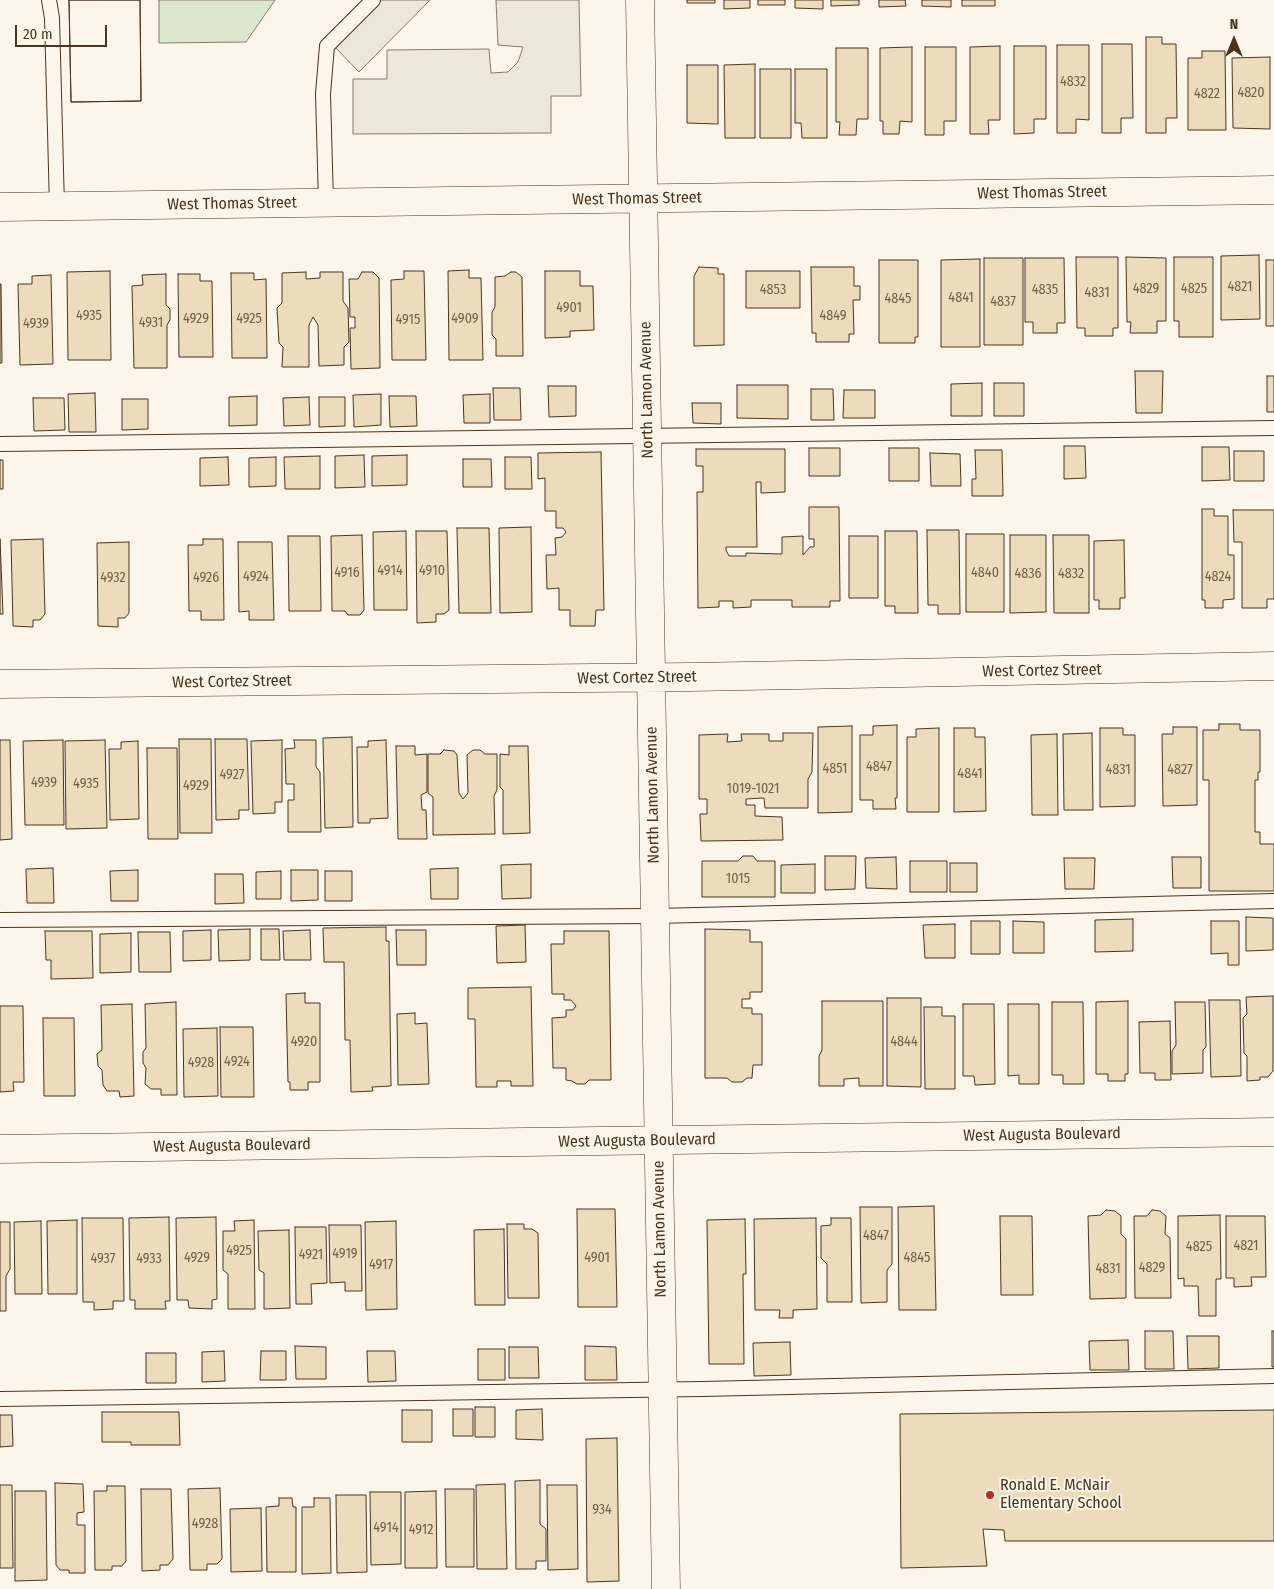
<!DOCTYPE html>
<style>
body{margin:0}
#map{position:relative;width:1274px;height:1589px;overflow:hidden;background:#fbf6e9;font-family:"Fira Sans Condensed",sans-serif}
canvas{display:block}
.north{position:absolute;left:1209px;top:15px;width:50px;height:50px;-webkit-text-stroke:4px #fbf6e9;paint-order:stroke;rotate:0deg;font-size:14px;font-weight:700;line-height:20px;text-align:center;color:#4a3520}
.north::after{content:'';display:block;margin:auto;width:18px;height:22px;background:#4a3520;clip-path:polygon(50% 0,100% 100%,50% 72%,0 100%)}
.scale{position:absolute;left:15px;top:25px;width:92px;height:22px;box-sizing:border-box;border:2px solid #4a3520;border-top:0;padding-left:6px;font-size:15px;line-height:18px;white-space:nowrap;color:#4a3520;-webkit-text-stroke:4px #fbf6e9;paint-order:stroke}
</style>
<div id="map">
<canvas width="1274" height="1589"></canvas>
<div class="north">N</div>
<div class="scale">20 m</div>
</div>
<script>
const g = document.querySelector('canvas').getContext('2d');
g.lineJoin = 'round';
function fillPath(path, color) { g.fillStyle = color; g.fill(path, 'evenodd'); }
const shape = rows => new Path2D(rows.map(r => 'M' + r).join(''));
function stroke(path, color, width, dash) { g.strokeStyle = color; g.lineWidth = width; g.lineCap = dash ? 'butt' : 'round'; g.setLineDash(dash || []); g.stroke(path); }
function label(font, color, halo, rows, align = 'center') {
  g.font = font + ' "Fira Sans Condensed",sans-serif'; g.lineWidth = 4; g.setLineDash([]); g.textBaseline = 'middle'; g.strokeStyle = halo; g.fillStyle = color; for (const [text, x, y, turn = 0] of rows) {
    g.save(); g.translate(x, y); g.rotate((+turn || 0) * Math.PI / 180); g.textAlign = isNaN(turn) ? turn : align; if (halo) g.strokeText(text, 0, 0); g.fillText(text, 0, 0); g.restore();
  }
}
const green = shape([
 [159,0,275,0,246,42,159,43,159,0]
]);
const parking = shape([
 [373,0,430,0,359,72,331,43,373,0],
 [496,0,579,0,581,96,551,96,551,133,353,134,353,79,387,79,387,50,489,49,491,73,508,72,518,62,523,47,498,45,496,0]
]);
const building = shape([
 [69,0,140,0,141,101,71,102,69,0],
 [69,0,140,0,141,101,71,102,69,0],
 [687,0,715,0,715,3,687,3,687,0],
 [724,0,750,0,750,8,724,9,724,0],
 [758,0,785,0,785,5,758,5,758,0],
 [795,0,823,0,823,9,795,8,795,0],
 [831,0,859,0,859,5,831,6,831,0],
 [879,0,905,0,906,6,879,7,879,0],
 [922,0,951,0,951,7,922,6,922,0],
 [962,0,995,0,995,6,962,6,962,0],
 [1146,37,1162,37,1162,44,1176,44,1177,118,1166,118,1166,133,1146,133,1146,37],
 [1102,44,1132,44,1133,118,1121,118,1121,133,1102,133,1102,44],
 [1057,45,1089,45,1089,120,1076,119,1076,133,1057,133,1057,45],
 [1000,46,1000,120,988,120,989,134,970,134,970,47,1000,46],
 [1014,46,1046,46,1046,119,1034,119,1034,133,1014,134,1014,46],
 [912,47,912,122,900,121,899,134,883,134,883,121,880,121,880,48,912,47],
 [925,47,956,47,956,121,944,121,944,135,925,135,925,47],
 [836,48,868,48,868,119,857,119,856,135,839,135,840,122,836,122,836,48],
 [1202,51,1225,51,1226,130,1188,130,1188,58,1202,58,1202,51],
 [1270,57,1270,129,1233,128,1232,58,1270,57],
 [755,64,755,138,725,138,724,65,755,64],
 [687,65,718,65,718,124,687,123,687,65],
 [760,69,791,69,791,138,760,138,760,69],
 [795,69,827,69,827,138,802,138,801,123,795,123,795,69],
 [1259,255,1260,319,1221,320,1221,256,1259,255],
 [1076,257,1118,257,1118,328,1113,328,1113,336,1085,336,1085,328,1077,328,1076,257],
 [1126,257,1166,258,1166,321,1157,321,1157,333,1130,333,1131,322,1127,322,1126,257],
 [1174,257,1213,257,1213,337,1179,337,1179,321,1174,321,1174,257],
 [984,258,1023,258,1023,345,984,345,984,258],
 [1025,258,1064,258,1065,323,1057,323,1057,333,1033,333,1033,322,1025,322,1025,258],
 [980,259,980,347,941,347,941,260,980,259],
 [879,260,918,260,918,337,915,337,915,343,879,343,879,260],
 [1266,260,1274,260,1274,326,1266,326,1266,260],
 [699,267,718,268,718,274,724,274,724,345,694,346,694,276,699,267],
 [811,267,854,267,854,286,860,286,860,300,853,300,854,334,849,334,849,342,816,342,816,333,812,333,811,267],
 [469,270,469,278,481,278,483,360,449,360,448,271,469,270],
 [110,271,111,360,68,360,67,272,110,271],
 [404,271,424,271,426,360,392,360,391,280,404,279,404,271],
 [545,271,580,271,580,286,593,286,594,330,570,331,570,337,545,338,545,271],
 [746,271,800,271,800,308,746,308,746,271],
 [306,272,306,279,320,278,320,272,343,272,343,301,348,308,349,342,344,347,344,365,319,366,318,325,313,317,309,325,309,367,282,367,283,347,279,343,277,308,282,303,282,273,306,272],
 [362,272,373,272,379,278,380,368,351,369,350,328,355,328,355,317,350,317,349,279,358,279,362,272],
 [511,272,516,272,522,277,523,356,496,356,496,339,492,335,492,312,495,307,495,277,505,276,511,272],
 [231,273,254,273,254,280,266,279,267,358,232,358,231,273],
 [166,274,166,305,170,309,170,320,167,325,167,368,134,368,132,286,143,285,142,275,166,274],
 [178,274,200,274,200,281,212,281,213,357,179,357,178,274],
 [51,275,53,364,20,365,18,284,32,284,32,276,51,275],
 [0,284,1,284,2,363,0,363,0,284],
 [1135,371,1163,371,1162,413,1136,413,1135,371],
 [1267,376,1274,376,1274,412,1267,412,1267,376],
 [982,383,982,416,951,416,951,384,982,383],
 [994,383,1024,383,1024,416,994,416,994,383],
 [737,385,788,385,788,419,737,418,737,385],
 [548,386,576,386,576,416,549,417,548,386],
 [493,388,520,388,521,420,494,420,493,388],
 [811,389,833,389,834,420,811,420,811,389],
 [844,390,875,390,875,418,843,418,844,390],
 [95,393,96,432,69,432,68,394,95,393],
 [381,394,381,425,354,427,353,395,381,394],
 [490,394,490,423,464,423,463,395,490,394],
 [257,396,257,425,229,426,229,397,257,396],
 [389,396,416,396,417,426,390,427,389,396],
 [309,397,310,425,284,426,283,398,309,397],
 [319,397,345,397,345,426,319,427,319,397],
 [33,398,64,398,65,430,34,431,33,398],
 [122,399,148,399,148,429,122,430,122,399],
 [692,403,721,403,721,424,693,423,692,403],
 [1064,446,1085,446,1086,478,1064,479,1064,446],
 [1202,447,1229,447,1230,480,1202,481,1202,447],
 [809,448,840,448,840,476,809,476,809,448],
 [889,448,919,448,919,481,889,481,889,448],
 [696,449,785,449,785,492,761,493,761,482,756,482,757,547,726,547,726,550,729,556,746,556,746,553,782,554,782,537,803,536,803,555,810,547,814,547,814,539,809,539,809,507,839,507,840,601,830,601,830,607,792,607,792,600,751,600,751,607,733,608,733,601,719,601,719,607,698,608,697,492,703,492,703,466,696,466,696,449],
 [975,450,1002,450,1003,496,972,496,972,479,976,479,975,450],
 [1234,451,1264,451,1264,481,1234,481,1234,451],
 [601,452,604,610,596,610,595,626,570,626,570,610,559,610,559,588,547,589,546,555,556,555,555,538,562,537,566,532,563,528,556,528,556,511,545,511,545,478,538,479,538,453,601,452],
 [930,453,960,454,961,486,931,486,930,453],
 [364,455,365,487,335,488,335,456,364,455],
 [407,455,407,485,372,486,372,456,407,455],
 [320,456,320,489,285,489,284,457,320,456],
 [228,457,229,485,200,486,200,458,228,457],
 [276,457,276,486,249,487,249,458,276,457],
 [505,457,531,457,532,489,505,489,505,457],
 [463,459,491,459,492,487,463,487,463,459],
 [0,460,3,460,3,489,0,489,0,460],
 [1202,509,1214,509,1214,516,1228,516,1228,555,1234,555,1234,599,1223,600,1223,608,1205,608,1205,600,1202,600,1202,509],
 [1233,510,1274,510,1274,599,1267,599,1267,608,1242,608,1242,542,1234,542,1233,510],
 [531,527,532,612,500,613,499,528,531,527],
 [457,528,489,528,491,613,459,613,457,528],
 [927,530,959,530,960,614,938,614,938,605,928,605,927,530],
 [406,531,407,610,374,610,373,532,406,531],
 [416,531,447,531,449,610,444,614,436,614,436,622,417,623,416,531],
 [885,531,917,531,918,613,895,613,895,606,885,606,885,531],
 [966,534,1004,534,1004,612,966,612,966,534],
 [362,535,364,610,360,615,348,615,345,611,332,611,331,536,362,535],
 [1010,535,1046,535,1046,612,1010,613,1010,535],
 [1053,535,1089,535,1089,613,1054,613,1053,535],
 [288,536,320,536,321,611,289,611,288,536],
 [849,536,878,536,878,598,849,598,849,536],
 [0,539,3,614,0,614,0,539],
 [43,539,45,614,40,620,33,620,33,627,13,626,11,540,43,539],
 [203,539,223,539,224,620,201,620,201,611,189,611,188,545,203,545,203,539],
 [1124,540,1125,598,1120,598,1120,609,1099,609,1099,600,1094,600,1094,541,1124,540],
 [129,542,129,613,125,618,118,618,118,627,98,626,97,543,129,542],
 [238,542,272,542,274,620,249,620,249,611,239,612,238,542],
 [1219,724,1240,724,1240,730,1260,730,1260,772,1258,772,1258,780,1255,780,1255,832,1260,832,1260,844,1274,844,1274,891,1209,891,1209,780,1203,780,1203,730,1219,730,1219,724],
 [897,725,897,798,895,798,896,809,873,809,873,800,860,800,860,735,873,735,873,726,897,725],
 [852,726,852,812,818,813,818,727,852,726],
 [1173,727,1197,727,1197,805,1163,806,1162,734,1173,734,1173,727],
 [939,728,939,812,907,812,907,737,916,737,916,729,939,728],
 [954,728,975,728,975,737,985,737,986,811,954,812,954,728],
 [1100,728,1123,728,1123,735,1135,735,1135,806,1100,807,1100,728],
 [783,733,813,733,812,772,808,779,808,808,765,808,764,798,746,799,746,805,755,805,755,816,782,817,783,840,701,841,700,814,707,814,707,799,699,799,699,735,728,734,727,742,742,741,741,734,769,734,769,741,783,741,783,733],
 [1092,733,1093,810,1064,810,1063,734,1092,733],
 [1057,734,1058,815,1032,815,1031,735,1057,734],
 [352,737,353,827,325,828,323,738,352,737],
 [179,739,211,739,212,833,180,833,179,739],
 [215,739,247,739,249,810,239,810,239,819,216,820,215,739],
 [0,740,10,740,12,839,0,840,0,740],
 [63,740,64,825,25,825,23,741,63,740],
 [105,740,107,828,66,829,65,741,105,740],
 [282,740,282,802,275,802,275,813,253,814,251,741,282,740],
 [294,740,316,740,316,767,320,772,321,832,288,832,288,800,294,800,294,784,286,784,285,749,295,748,294,740],
 [386,740,388,818,370,819,370,823,358,823,357,747,368,747,368,741,386,740],
 [138,741,139,819,110,820,109,749,121,749,121,742,138,741],
 [396,746,415,746,415,755,427,754,427,792,421,795,422,810,426,810,427,839,398,839,396,746],
 [509,746,528,746,530,833,503,834,503,790,500,787,500,754,509,755,509,746],
 [147,748,177,748,178,839,148,839,147,748],
 [444,750,454,751,457,755,459,793,463,799,468,793,467,755,473,750,480,750,485,754,497,754,497,790,494,796,495,834,433,835,433,797,428,793,428,754,440,754,444,750],
 [743,856,753,856,757,861,775,861,775,897,702,897,702,861,738,861,743,856],
 [825,856,856,856,855,889,825,890,825,856],
 [896,857,897,889,866,888,865,858,896,857],
 [1172,857,1201,857,1201,888,1173,888,1172,857],
 [1064,858,1095,858,1094,889,1065,889,1064,858],
 [910,861,947,861,947,892,910,892,910,861],
 [950,863,977,863,977,892,950,892,950,863],
 [531,864,531,898,502,899,501,865,531,864],
 [815,864,815,893,781,893,781,865,815,864],
 [53,868,54,903,27,903,26,869,53,868],
 [458,868,458,899,431,899,430,869,458,868],
 [138,870,138,901,111,901,110,871,138,870],
 [291,870,318,870,318,900,291,901,291,870],
 [281,871,281,899,256,899,256,872,281,871],
 [325,871,352,871,352,901,325,901,325,871],
 [215,874,243,874,244,903,215,904,215,874],
 [1246,917,1273,918,1273,950,1246,951,1246,917],
 [1133,919,1133,951,1095,952,1095,920,1133,919],
 [971,921,1000,921,1000,954,971,954,971,921],
 [1013,921,1044,922,1044,953,1013,953,1013,921],
 [1211,921,1239,921,1239,965,1228,965,1228,953,1211,954,1211,921],
 [955,924,955,958,925,958,923,925,955,924],
 [525,925,526,962,497,963,496,926,525,925],
 [386,927,386,941,389,941,391,1086,372,1087,373,1091,351,1092,350,1040,345,1040,344,962,324,962,323,928,386,927],
 [250,929,250,960,219,961,218,930,250,929],
 [261,929,279,929,280,960,261,960,261,929],
 [705,929,750,930,750,942,762,942,762,992,750,992,750,999,742,999,742,1008,752,1008,752,1014,762,1014,762,1065,753,1065,752,1078,747,1078,742,1082,732,1082,727,1078,705,1078,705,929],
 [211,930,211,960,183,961,183,931,211,930],
 [310,930,311,960,284,960,283,931,310,930],
 [396,930,426,930,426,965,397,965,396,930],
 [45,931,92,931,93,978,51,979,51,960,46,960,45,931],
 [564,931,609,931,611,1080,589,1080,585,1084,577,1084,572,1081,566,1080,566,1068,553,1068,552,1018,566,1017,566,1010,573,1010,576,1006,571,1000,564,1000,564,994,552,994,551,944,564,944,564,931],
 [138,932,170,932,171,972,139,972,138,932],
 [131,933,131,972,100,973,100,934,131,933],
 [531,987,533,1086,511,1086,511,1081,497,1081,497,1087,476,1087,475,1019,468,1019,468,988,531,987],
 [305,993,305,1003,320,1003,320,1082,308,1082,308,1090,290,1090,290,1082,288,1082,286,994,305,993],
 [1273,996,1273,1071,1268,1077,1260,1077,1260,1080,1247,1081,1247,1056,1244,1053,1243,1018,1247,1014,1246,997,1273,996],
 [887,998,921,998,921,1087,887,1086,887,998],
 [1209,1000,1240,1000,1241,1076,1211,1077,1209,1000],
 [822,1001,883,1001,883,1086,859,1086,859,1078,844,1079,844,1086,819,1086,819,1056,822,1050,822,1001],
 [1128,1001,1128,1074,1125,1074,1125,1081,1108,1081,1108,1074,1096,1074,1096,1002,1128,1001],
 [176,1002,177,1095,161,1095,161,1089,151,1089,145,1084,146,1068,143,1063,143,1052,146,1048,145,1004,176,1002],
 [1052,1002,1083,1002,1084,1084,1063,1084,1063,1075,1052,1075,1052,1002],
 [1175,1002,1205,1002,1206,1047,1203,1050,1203,1073,1172,1074,1172,1051,1176,1045,1175,1002],
 [132,1004,134,1096,120,1097,119,1091,107,1091,103,1085,102,1070,98,1066,97,1054,102,1050,101,1005,132,1004],
 [963,1004,994,1004,995,1084,975,1085,974,1076,963,1076,963,1004],
 [1008,1004,1039,1004,1039,1084,1019,1084,1019,1075,1008,1076,1008,1004],
 [0,1006,23,1006,24,1082,13,1082,14,1091,0,1092,0,1006],
 [924,1007,942,1007,942,1016,955,1016,955,1089,925,1089,924,1007],
 [415,1013,415,1024,427,1023,429,1084,398,1085,397,1014,415,1013],
 [43,1018,74,1018,75,1096,44,1096,43,1018],
 [1170,1021,1171,1080,1155,1080,1155,1073,1140,1073,1139,1022,1170,1021],
 [220,1027,253,1027,254,1097,221,1097,220,1027],
 [217,1028,218,1096,184,1097,183,1029,217,1028],
 [934,1206,936,1310,899,1310,898,1207,934,1206],
 [860,1207,892,1207,892,1264,887,1270,887,1302,861,1303,860,1207],
 [577,1209,615,1209,617,1307,578,1307,577,1209],
 [1106,1210,1115,1211,1121,1216,1121,1234,1126,1239,1126,1298,1090,1299,1088,1216,1101,1215,1106,1210],
 [1152,1210,1160,1211,1166,1216,1165,1234,1170,1238,1171,1298,1135,1298,1134,1216,1147,1216,1152,1210],
 [1220,1215,1221,1279,1216,1279,1216,1316,1199,1316,1198,1286,1184,1286,1184,1278,1178,1279,1178,1216,1220,1215],
 [1000,1216,1032,1216,1033,1295,1001,1295,1000,1216],
 [1226,1216,1265,1216,1266,1277,1251,1277,1252,1286,1234,1287,1234,1278,1226,1278,1226,1216],
 [169,1217,170,1301,165,1301,166,1309,135,1309,135,1300,130,1300,129,1218,169,1217],
 [216,1217,217,1299,212,1300,212,1309,189,1308,188,1300,177,1300,176,1218,216,1217],
 [82,1218,123,1218,124,1301,113,1301,113,1309,94,1310,94,1302,83,1302,82,1218],
 [816,1218,817,1309,793,1310,793,1318,779,1318,780,1310,755,1310,754,1219,816,1218],
 [831,1218,851,1218,852,1302,827,1302,827,1264,821,1258,821,1226,831,1225,831,1218],
 [745,1219,746,1274,743,1274,744,1364,709,1364,707,1220,745,1219],
 [77,1220,77,1294,48,1294,47,1221,77,1220],
 [254,1220,255,1309,228,1309,228,1274,223,1270,223,1231,235,1231,234,1221,254,1220],
 [41,1221,42,1294,15,1294,14,1222,41,1221],
 [396,1221,397,1309,366,1310,365,1222,396,1221],
 [0,1222,10,1222,10,1269,6,1276,6,1311,0,1311,0,1222],
 [507,1224,524,1224,524,1229,532,1229,538,1233,539,1298,508,1298,507,1224],
 [329,1225,361,1225,362,1291,345,1291,345,1282,330,1283,329,1225],
 [295,1227,326,1227,327,1283,311,1284,312,1304,296,1304,295,1227],
 [504,1229,505,1305,475,1305,474,1230,504,1229],
 [289,1230,290,1308,264,1309,264,1273,259,1270,258,1231,289,1230],
 [1145,1331,1173,1331,1174,1369,1145,1369,1145,1331],
 [1272,1331,1274,1331,1274,1367,1272,1367,1272,1331],
 [1187,1336,1219,1336,1219,1368,1188,1369,1187,1336],
 [1128,1340,1129,1370,1090,1370,1089,1341,1128,1340],
 [790,1342,791,1375,754,1376,753,1343,790,1342],
 [295,1346,326,1347,326,1379,296,1379,295,1346],
 [585,1346,616,1347,617,1380,585,1380,585,1346],
 [509,1347,538,1347,539,1378,509,1378,509,1347],
 [478,1349,505,1349,505,1380,478,1380,478,1349],
 [224,1351,225,1381,202,1382,202,1352,224,1351],
 [261,1351,286,1351,286,1380,260,1380,261,1351],
 [367,1351,395,1351,396,1381,368,1382,367,1351],
 [146,1353,176,1353,176,1383,146,1383,146,1353],
 [475,1407,495,1407,495,1437,475,1437,475,1407],
 [453,1409,473,1409,473,1436,453,1436,453,1409],
 [542,1409,543,1440,516,1439,516,1410,542,1409],
 [402,1410,432,1410,432,1442,402,1442,402,1410],
 [1274,1410,1274,1541,1005,1541,1004,1530,983,1529,987,1566,901,1568,900,1414,1274,1410],
 [102,1412,179,1412,180,1445,131,1445,131,1442,102,1442,102,1412],
 [0,1415,12,1415,13,1446,0,1447,0,1415],
 [617,1438,619,1581,587,1582,586,1439,617,1438],
 [540,1480,540,1524,546,1529,546,1561,536,1561,536,1569,516,1569,515,1481,540,1480],
 [55,1483,83,1484,84,1512,77,1513,77,1525,85,1525,85,1573,69,1573,69,1570,60,1570,56,1565,55,1483],
 [505,1484,507,1569,477,1569,476,1485,505,1484],
 [0,1485,12,1485,13,1568,0,1568,0,1485],
 [547,1485,577,1485,578,1569,548,1570,547,1485],
 [107,1486,125,1486,126,1561,122,1566,112,1566,112,1570,95,1570,94,1491,107,1491,107,1486],
 [220,1488,222,1559,217,1564,207,1564,207,1570,190,1570,188,1489,220,1488],
 [141,1489,171,1489,173,1559,168,1565,160,1565,160,1570,142,1571,141,1489],
 [445,1489,474,1489,474,1567,446,1567,445,1489],
 [15,1491,46,1491,47,1580,15,1581,15,1491],
 [436,1491,437,1568,405,1568,405,1492,436,1491],
 [370,1492,401,1492,401,1564,371,1565,370,1492],
 [336,1495,366,1495,367,1572,337,1573,336,1495],
 [279,1498,292,1498,293,1507,296,1507,296,1572,267,1572,266,1507,279,1506,279,1498],
 [314,1498,330,1498,331,1573,302,1574,302,1507,314,1507,314,1498],
 [261,1508,262,1571,231,1572,230,1509,261,1508]
]);
const lane = shape([
 [49,0,52,18,57,207],
 [326,203,323,94,327,46,373,0],
 [0,444,1274,428],
 [0,920,655,916,1274,901],
 [0,1399,702,1389,1274,1376]
]);
const street = shape([
 [640,0,666,1589],
 [0,207,1274,190],
 [0,684,691,677,1274,666]
]);
const secondary = shape([
 [0,1149,1274,1132]
]);
const markers = [
 [990,1495,5,"#c62828"]
];
const numberNames = [
 ["4832",1073,82],
 ["4820",1251,93],
 ["4822",1207,94],
 ["4821",1240,287],
 ["4829",1146,289],
 ["4825",1194,289],
 ["4853",773,290],
 ["4835",1045,290],
 ["4831",1097,293],
 ["4841",961,298],
 ["4845",898,299],
 ["4837",1003,302],
 ["4901",569,308],
 ["4935",89,316],
 ["4849",833,316],
 ["4929",196,319],
 ["4925",249,319],
 ["4909",465,319],
 ["4915",408,320],
 ["4931",151,323],
 ["4939",36,324],
 ["4914",390,571],
 ["4910",432,571],
 ["4916",347,573],
 ["4840",985,573],
 ["4836",1028,574],
 ["4832",1071,574],
 ["4924",256,577],
 ["4824",1218,577],
 ["4932",113,578],
 ["4926",206,578],
 ["4847",879,767],
 ["4851",835,769],
 ["4831",1118,770],
 ["4827",1180,770],
 ["4841",970,774],
 ["4927",232,775],
 ["4939",44,783],
 ["4935",86,784],
 ["4929",196,786],
 ["1019-1021",753,789],
 ["1015",738,879],
 ["4920",304,1042],
 ["4844",904,1042],
 ["4924",237,1062],
 ["4928",201,1063],
 ["4847",876,1236],
 ["4821",1246,1246],
 ["4825",1199,1247],
 ["4925",239,1251],
 ["4919",345,1254],
 ["4921",311,1255],
 ["4929",197,1258],
 ["4901",597,1258],
 ["4845",917,1258],
 ["4937",103,1259],
 ["4933",149,1259],
 ["4917",381,1265],
 ["4829",1152,1268],
 ["4831",1108,1269],
 ["934",602,1510],
 ["4928",205,1524],
 ["4914",386,1528],
 ["4912",421,1530]
];
const streetNames = [
 ["West Thomas Street",1042,193,-1],
 ["West Thomas Street",637,199,-1],
 ["West Thomas Street",232,204,-1],
 ["North Lamon Avenue",647,390,-91],
 ["West Cortez Street",1042,671,-1],
 ["West Cortez Street",637,678,-1],
 ["West Cortez Street",232,682,-1],
 ["North Lamon Avenue",653,795,-91],
 ["West Augusta Boulevard",1042,1135,-1],
 ["West Augusta Boulevard",637,1141,-1],
 ["West Augusta Boulevard",232,1146,-1],
 ["North Lamon Avenue",660,1229,-91]
];
const poiNames = [
 ["Ronald E. McNair",1000,1486],
 ["Elementary School",1000,1504]
];
fillPath(green, '#dce7d0');
stroke(green, '#887966', 1);
fillPath(parking, '#ede7d9');
stroke(parking, '#887966', 1);
fillPath(building, '#ecdcbc');
stroke(building, '#4a3520', 1);
stroke(lane, '#4a3520', 16);
stroke(street, '#4a3520', 29);
stroke(secondary, '#4a3520', 29);
stroke(lane, '#fbf6e9', 14);
stroke(street, '#fbf6e9', 28);
stroke(secondary, '#fbf6e9', 28);
for (const [x, y, r, color] of markers) { const dot = new Path2D(); dot.arc(x, y, r, 0, 2 * Math.PI); g.fillStyle = color; g.fill(dot); stroke(dot, '#fbf6e9', 2); }
label('14px', '#725f47', null, numberNames);
label('16px', '#4a3520', '#fbf6e9', streetNames);
label('16px', '#4a3520', '#fbf6e9', poiNames, 'left');
</script>
